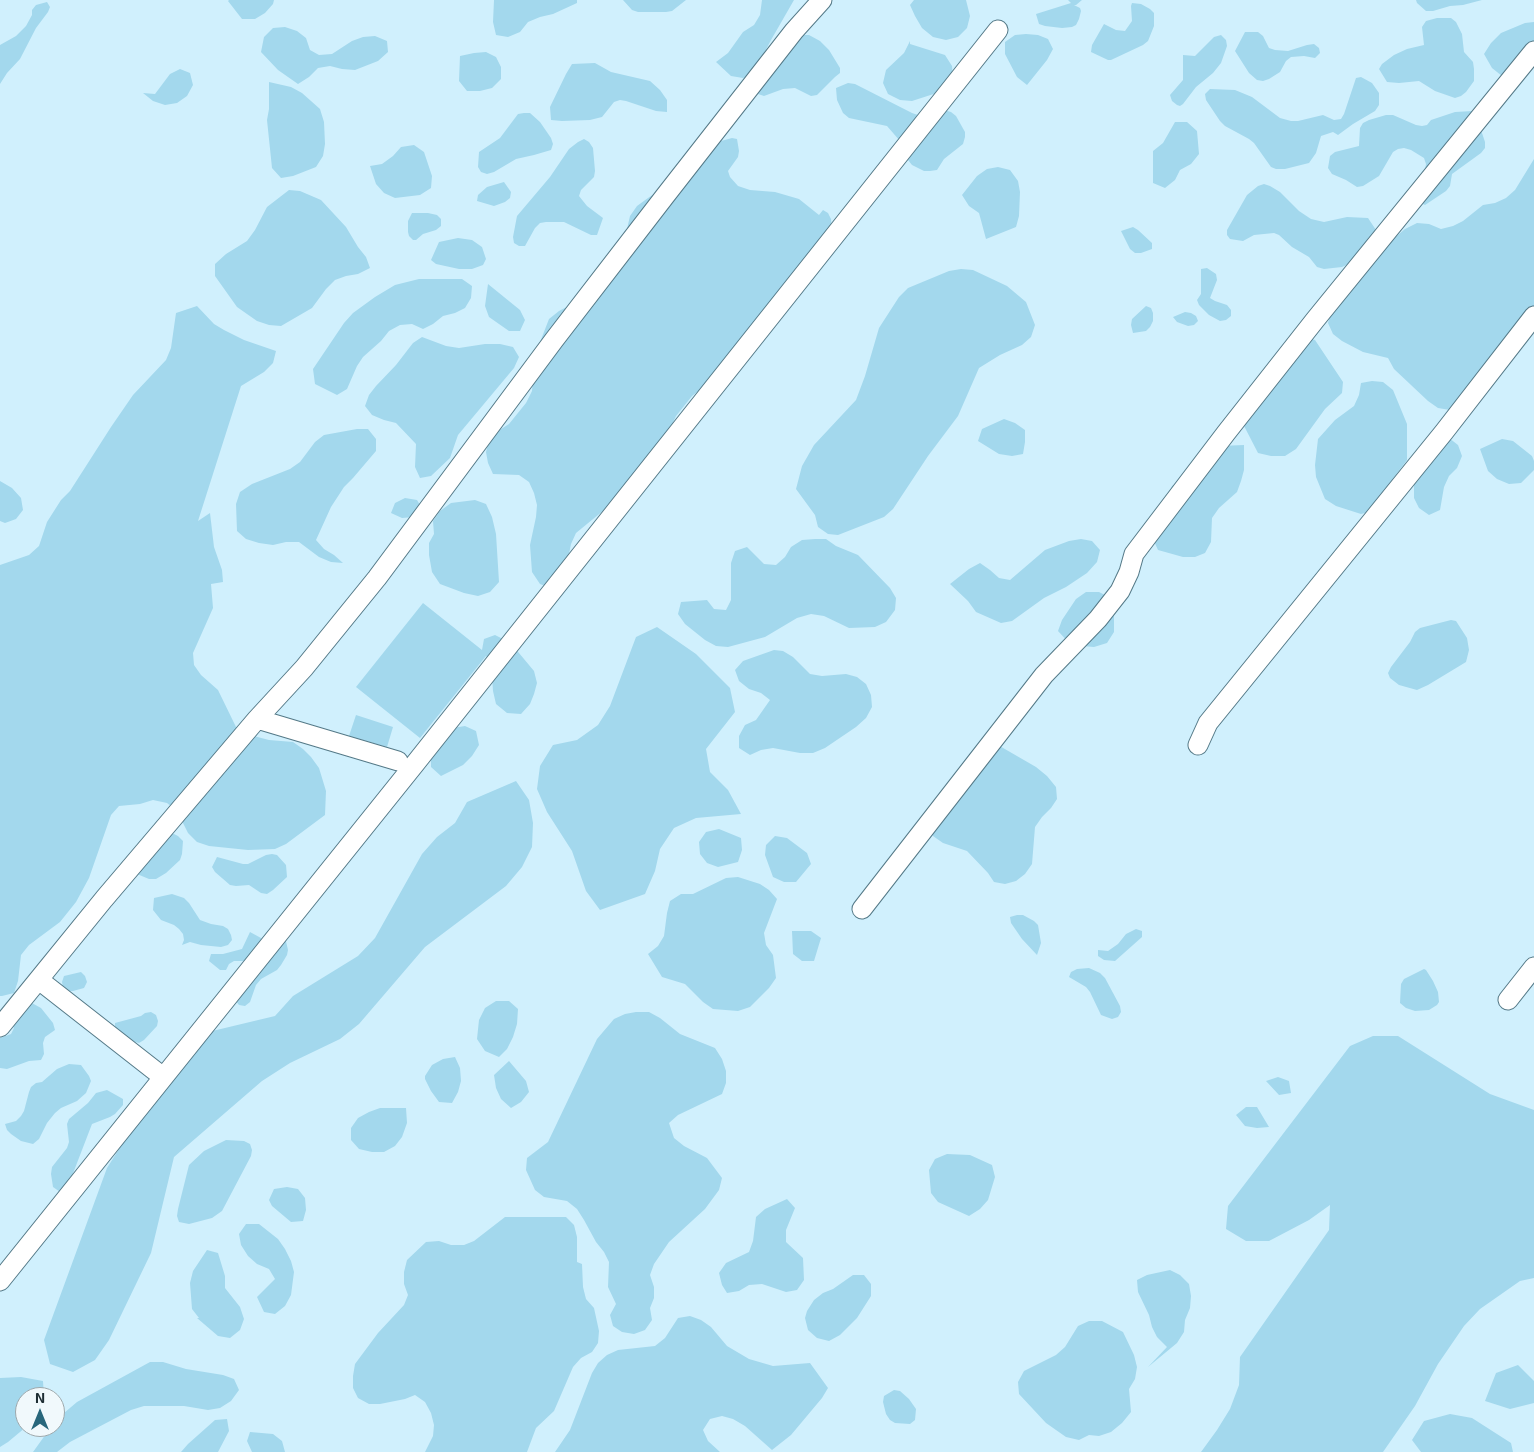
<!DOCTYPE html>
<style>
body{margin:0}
#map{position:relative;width:1534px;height:1452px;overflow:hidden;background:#d0f0fd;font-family:"Exo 2",sans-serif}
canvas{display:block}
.north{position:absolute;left:15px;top:1387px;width:50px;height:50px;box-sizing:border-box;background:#f1f9fc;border:1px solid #9da8ac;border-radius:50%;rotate:0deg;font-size:14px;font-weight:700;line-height:20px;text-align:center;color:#1e2e34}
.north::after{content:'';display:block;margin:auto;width:18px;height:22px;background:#28677c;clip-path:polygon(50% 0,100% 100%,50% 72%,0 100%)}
</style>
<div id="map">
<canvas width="1534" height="1452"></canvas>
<div class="north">N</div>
</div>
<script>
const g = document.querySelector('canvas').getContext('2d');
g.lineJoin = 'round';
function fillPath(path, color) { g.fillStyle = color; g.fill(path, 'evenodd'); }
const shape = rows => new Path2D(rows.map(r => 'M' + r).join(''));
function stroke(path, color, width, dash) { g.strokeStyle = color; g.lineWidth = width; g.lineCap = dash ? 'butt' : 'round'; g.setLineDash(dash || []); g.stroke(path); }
const green = shape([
 [229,0,274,0,273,4,265,13,255,19,242,19,228,1],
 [494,0,577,0,577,3,553,14,540,17,528,22,520,32,508,37,496,35,493,22],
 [623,0,686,0,672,11,666,12,638,12,632,10],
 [762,0,794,0,771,40,754,73,743,78,731,76,716,62,728,53,743,32,754,25,760,15],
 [914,0,966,0,970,16,967,28,958,37,946,40,933,37,922,28,915,16,910,5],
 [1068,0,1082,0,1076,5,1074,5,1080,8,1081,11,1079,19,1076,25,1072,27,1062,28,1045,26,1039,24,1036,14,1071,3],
 [1416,0,1482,0,1463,5,1450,6,1433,11,1426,11,1417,3],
 [47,2,50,7,48,12,36,28,20,59,7,73,0,84,0,45,16,36,26,26,32,15,32,10,36,5],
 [1132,3,1141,4,1150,9,1154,13,1154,26,1148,41,1143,45,1111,60,1108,60,1091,52,1092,45,1104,24,1116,30,1125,31,1132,21,1131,6],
 [1437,18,1451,18,1456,22,1462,34,1464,52,1473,62,1474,69,1474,81,1466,92,1461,96,1455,98,1435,91,1419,81,1399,83,1387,82,1379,69,1382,64,1394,55,1407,49,1424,45,1422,27,1426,21],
 [1534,22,1534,54,1531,68,1525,78,1520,82,1502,76,1492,68,1484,54,1491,43,1501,33,1525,23],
 [285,27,297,31,306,38,310,50,319,55,332,54,352,41,363,37,375,36,387,41,388,52,378,61,355,70,342,69,330,66,318,68,309,77,298,84,278,70,261,52,264,37,273,28],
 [1245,32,1258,32,1263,36,1269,48,1275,50,1288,51,1307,45,1314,44,1319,48,1320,53,1315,58,1304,56,1291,57,1286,61,1280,72,1269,79,1263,81,1257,80,1249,73,1235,51],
 [1026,34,1038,35,1048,39,1053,49,1047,60,1027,85,1017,77,1005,54,1005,42,1015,35],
 [802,35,809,35,820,41,829,50,840,68,840,73,835,77,817,95,811,96,795,88,783,89,764,96,758,94,758,87],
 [1221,35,1226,40,1227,46,1221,63,1213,73,1196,87,1183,104,1180,106,1177,105,1172,101,1170,95,1183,80,1183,55,1195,56,1214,37],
 [910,41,910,44,945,55,952,66,953,78,949,89,912,101,900,100,888,94,883,83,886,70,904,53],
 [486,52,496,57,501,67,501,79,492,88,480,91,467,91,459,81,460,56,474,53],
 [595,63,611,72,650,81,660,90,667,100,667,112,656,111,626,101,620,100,614,102,602,117,590,120,562,121,551,120,550,107,566,74,572,64],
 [180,69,190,73,193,85,187,96,177,103,165,105,153,101,143,93,155,94,170,74],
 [1361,77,1372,83,1379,93,1379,105,1375,111,1353,124,1338,135,1333,132,1321,136,1316,153,1309,163,1285,169,1276,169,1271,167,1254,143,1249,139,1225,126,1220,121,1206,100,1205,94,1210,89,1235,90,1252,97,1280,118,1291,121,1298,121,1323,115,1334,120,1341,119,1344,114,1356,78],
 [269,82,291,87,302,93,320,109,324,122,325,144,323,156,316,167,293,176,281,178,272,168,267,120,269,109],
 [848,83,855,84,912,113,918,115,931,109,944,110,951,112,956,116,965,132,965,137,963,144,944,159,937,170,930,171,924,171,912,165,908,160,900,141,887,126,849,118,843,113,837,100,836,88],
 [1473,111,1479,113,1481,130,1485,142,1485,148,1481,153,1452,174,1450,186,1446,191,1425,205,1419,202,1426,164,1424,158,1411,150,1404,148,1398,149,1393,152,1379,176,1363,186,1357,187,1346,180,1332,174,1328,168,1330,156,1335,152,1359,146,1360,128,1363,123,1369,120,1386,115,1393,115,1416,125,1422,126,1427,125,1431,120,1455,112],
 [524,113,530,113,540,122,551,138,553,144,551,150,534,155,516,159,494,172,487,174,481,172,478,167,479,152,500,138,518,114],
 [1175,122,1187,122,1197,131,1199,154,1191,164,1180,170,1175,180,1165,188,1153,183,1153,151,1163,143],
 [732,138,737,139,739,151,738,157,728,171,730,177,738,186,750,190,775,192,799,199,819,215,823,210,828,213,831,219,832,232,737,361,692,396,676,416,659,453,626,492,576,533,571,544,566,569,553,589,540,584,532,572,530,545,536,517,537,505,534,493,529,482,519,475,493,474,488,463,486,452,489,440,498,431,509,424,526,403,532,391,535,355,549,319,559,311,582,299,627,255,627,229,630,216,637,206,648,198,680,176,710,144],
 [584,139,589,142,593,148,595,171,594,177,581,190,579,196,587,206,603,218,597,235,591,235,564,222,546,222,540,223,535,228,525,246,519,246,514,243,513,237,517,216,550,177,569,149,578,142],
 [414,145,424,152,432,176,431,188,420,195,395,198,384,193,376,184,370,166,382,164,393,156,401,147],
 [1534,159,1534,318,1450,410,1438,408,1428,401,1394,369,1388,358,1363,352,1342,341,1333,334,1328,323,1331,311,1386,245,1405,229,1417,223,1429,224,1441,229,1453,226,1463,221,1483,205,1495,203,1506,198,1515,190],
 [998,167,1010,170,1018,181,1020,192,1019,216,1016,227,986,239,979,213,969,206,962,195,977,176,987,169],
 [504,182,511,192,510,198,505,202,494,206,477,201,478,195,487,187],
 [1264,184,1270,186,1280,192,1299,211,1311,219,1324,222,1347,217,1368,218,1376,230,1376,236,1364,257,1342,267,1324,269,1317,267,1309,257,1292,247,1279,235,1274,233,1254,235,1243,241,1230,239,1227,235,1227,230,1247,195,1258,186],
 [289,190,300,191,321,200,346,227,358,247,366,257,370,268,358,274,346,276,335,280,326,289,312,308,281,326,269,325,257,321,237,307,215,276,215,264,226,254,247,241,255,230,267,207],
 [412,213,428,213,437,215,441,219,441,226,436,230,423,234,416,240,413,240,409,236,408,232,408,221],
 [1133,227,1138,230,1152,243,1152,249,1141,253,1135,253,1130,249,1121,231],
 [458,238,472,240,482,247,486,259,483,265,472,269,459,269,436,264,431,260,439,242],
 [1207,268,1216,274,1217,280,1210,298,1215,301,1227,305,1231,310,1231,316,1226,320,1220,321,1209,315,1199,305,1197,300,1201,294,1201,269],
 [961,269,973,270,1007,286,1026,302,1035,325,1031,337,1022,345,1000,355,979,368,958,416,928,456,893,509,884,517,838,535,828,534,818,527,815,515,796,489,802,466,814,445,856,400,865,376,879,328,899,297,908,288,949,271],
 [419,279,462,279,472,286,471,298,465,308,455,313,443,316,433,324,423,329,412,324,400,325,389,331,381,341,363,357,357,366,347,389,337,395,315,384,313,369,344,323,353,313,375,297,395,285],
 [488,284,520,310,525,320,520,331,509,331,489,317,485,306],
 [197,306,214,324,224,330,244,340,276,351,273,363,264,372,241,386,198,521,210,513,214,547,222,570,223,582,211,584,213,608,193,653,194,665,201,675,218,690,236,727,246,734,269,740,293,742,303,749,311,757,319,768,326,791,325,815,286,844,275,849,248,850,209,846,197,842,188,833,177,811,167,803,153,800,140,804,119,806,111,815,89,878,76,902,60,922,29,945,21,955,18,981,14,993,2,996,0,996,0,565,29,555,39,546,47,522,61,500,70,491,111,427,133,395,166,360,171,348,176,313],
 [1146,306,1151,308,1153,313,1153,321,1150,327,1146,331,1133,333,1131,325,1132,319],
 [1185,312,1191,313,1196,316,1198,321,1194,325,1188,326,1177,322,1173,317],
 [422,337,446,346,459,348,485,344,500,344,513,347,519,357,514,368,458,435,450,458,431,476,420,478,415,467,416,444,396,423,384,420,372,415,365,406,369,395,376,386,396,365,413,343],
 [1304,337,1315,340,1343,382,1342,393,1325,409,1296,449,1285,456,1271,456,1258,453,1242,422,1240,400,1247,390,1255,390],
 [1372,381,1383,382,1393,390,1407,424,1407,460,1392,480,1373,511,1361,514,1336,506,1325,499,1316,477,1315,465,1318,439,1335,420,1354,406,1359,395,1361,383],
 [1004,419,1015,423,1025,430,1025,442,1023,454,1012,456,999,454,978,441,982,429],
 [357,429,368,429,376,439,376,451,353,478,344,487,331,507,316,540,324,549,334,555,343,563,331,562,319,557,299,542,286,542,273,545,259,543,246,539,237,531,236,504,240,492,252,484,290,469,300,462,315,442,324,435],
 [1449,438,1458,445,1462,456,1457,468,1449,476,1444,487,1440,510,1429,515,1419,508,1414,498,1414,474,1426,440],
 [1502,439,1513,441,1532,456,1534,461,1534,470,1521,483,1509,484,1497,479,1488,471,1480,449],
 [1244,445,1244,470,1241,481,1237,492,1219,508,1212,518,1211,542,1205,553,1195,557,1183,557,1158,550,1153,539,1163,508,1172,486,1192,471,1220,446],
 [0,481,12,488,21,498,23,510,16,519,5,523,0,521],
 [405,498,417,500,423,510,414,517,402,518,391,513,395,503],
 [475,500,486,504,492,517,496,534,499,582,490,592,478,596,464,593,440,584,432,572,429,555,429,543,434,534,433,521,440,511,451,503],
 [815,539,826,539,836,546,858,555,890,588,896,598,895,610,886,622,875,627,849,628,824,616,811,614,797,618,765,637,728,647,716,646,705,640,685,624,678,614,681,602,707,600,714,609,726,610,731,600,731,563,735,551,747,547,764,564,776,565,785,557,791,547,802,540],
 [1081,539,1092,541,1100,550,1097,562,1087,573,1066,587,1044,598,1012,621,1001,623,976,612,968,601,950,584,969,569,980,563,990,570,999,578,1010,580,1045,550,1069,541],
 [1086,592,1099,592,1109,597,1114,608,1114,632,1107,643,1094,647,1071,645,1058,631,1062,620,1076,599],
 [423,603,482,650,484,639,495,635,505,640,514,647,534,671,537,683,534,694,530,704,521,714,507,713,496,704,493,691,491,661,486,656,420,738,356,687],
 [1451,620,1456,621,1467,638,1469,650,1466,662,1428,685,1417,690,1399,685,1390,678,1388,673,1391,667,1410,642,1415,632,1420,628],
 [657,627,696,654,730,688,735,712,706,749,710,772,728,790,741,814,696,818,674,828,660,849,655,871,645,894,600,910,586,891,572,851,547,812,537,789,540,766,553,745,577,740,598,725,610,706,636,637],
 [774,650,783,651,793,657,810,674,822,676,846,674,857,677,866,684,871,695,872,707,866,718,856,727,825,748,813,753,800,753,773,748,761,750,750,755,739,748,739,736,745,725,756,720,770,700,761,693,749,689,739,681,735,670,743,661],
 [356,715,393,727,387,747,349,736],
 [465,726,476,731,479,745,472,756,463,765,441,776,431,767,431,756,453,728],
 [991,741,1036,767,1047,776,1056,787,1057,799,1051,808,1042,817,1035,827,1032,864,1025,874,1016,881,1005,884,994,882,988,873,967,851,943,843,933,836,929,824,954,782,964,761,979,742],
 [516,781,529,800,533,823,532,847,522,867,506,886,425,947,359,1024,340,1039,290,1063,262,1081,174,1157,151,1253,109,1340,95,1360,73,1372,50,1364,44,1340,107,1168,161,1083,204,1033,275,1016,293,996,358,956,375,938,422,854,437,837,455,823,467,802],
 [719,829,741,838,742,850,738,862,718,867,707,863,700,854,699,842,706,832],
 [168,831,178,836,183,841,182,854,180,860,166,873,156,879,149,879,137,874],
 [775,836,787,838,807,853,811,864,796,882,784,882,773,877,765,855,766,845],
 [272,854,277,855,286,865,287,877,273,890,267,894,261,893,249,885,236,886,230,885,215,872,212,867,217,857,243,864,248,864,266,855],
 [738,877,760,884,769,890,777,899,764,933,766,945,773,955,776,978,769,988,750,1007,738,1011,713,1009,703,1002,685,984,662,977,648,954,658,946,664,936,667,913,670,901,681,894,693,894,726,878],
 [172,894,184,898,189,903,200,920,211,924,223,926,228,929,231,935,232,940,228,945,221,947,201,945,190,942,182,945,184,940,183,934,179,929,174,925,161,920,153,910,154,898],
 [1017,915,1023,915,1034,921,1038,925,1041,943,1037,955,1022,939,1011,923,1010,917],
 [1136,929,1142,931,1142,937,1115,961,1104,960,1098,956,1098,950,1108,951,1118,944,1126,934],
 [792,931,811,931,821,938,814,961,802,961,793,954],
 [250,932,261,938,261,944,247,961,234,961,229,964,226,970,220,970,209,961,211,954,223,954,242,949],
 [285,937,288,950,287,955,281,965,277,970,261,979,256,985,250,1002,245,1006,239,1005,235,1000],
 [1089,968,1100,973,1105,978,1120,1006,1121,1012,1118,1017,1112,1019,1101,1015,1090,992,1086,987,1069,977,1071,972,1077,969],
 [1424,969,1426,970,1433,981,1438,992,1439,1002,1437,1005,1429,1010,1415,1011,1406,1008,1400,1003,1401,984,1404,979],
 [81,972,85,976,87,982,84,988,73,991,67,991,63,987,62,982,64,976],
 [496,1001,509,1001,518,1009,517,1024,513,1037,507,1049,499,1057,485,1051,477,1039,479,1020,485,1008],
 [30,1002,41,1008,53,1023,55,1030,45,1037,43,1043,44,1054,41,1060,29,1061,7,1069,0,1068,0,1038,11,1034,14,1028,8,1018],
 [151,1012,156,1015,158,1021,157,1026,144,1040,139,1043,132,1041,115,1029,115,1023,141,1016,145,1013],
 [636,1012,649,1012,660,1018,680,1034,715,1048,722,1059,726,1071,726,1083,722,1094,678,1115,669,1123,674,1138,684,1146,707,1158,722,1178,719,1190,705,1209,669,1242,654,1264,650,1275,654,1287,654,1298,650,1308,652,1320,645,1330,634,1334,622,1332,613,1326,610,1315,616,1304,608,1287,609,1262,604,1252,596,1242,584,1220,577,1209,567,1201,544,1197,535,1190,526,1170,527,1158,548,1142,597,1039,614,1019,625,1014],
 [1373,1036,1398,1036,1490,1094,1534,1110,1534,1278,1520,1281,1480,1309,1464,1326,1438,1364,1415,1406,1383,1452,1201,1452,1217,1430,1230,1409,1239,1385,1240,1357,1329,1230,1330,1205,1309,1220,1269,1241,1246,1241,1226,1229,1228,1206,1350,1046],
 [455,1057,460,1068,461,1081,458,1092,452,1103,439,1102,431,1091,425,1079,425,1076,432,1065,443,1059],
 [509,1061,526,1081,529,1092,521,1102,511,1108,501,1099,496,1088,494,1075],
 [69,1064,81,1065,89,1076,91,1081,86,1093,77,1101,61,1108,55,1113,47,1123,39,1139,33,1144,21,1141,11,1134,7,1130,5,1124,16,1121,21,1116,24,1111,29,1092,31,1087,36,1083,42,1082,57,1069],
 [1278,1077,1289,1081,1291,1093,1279,1095,1266,1081],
 [107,1090,123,1099,123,1105,115,1114,110,1117,92,1124,72,1176,63,1194,53,1187,51,1174,52,1167,67,1148,69,1142,67,1124,69,1119,88,1103,96,1093],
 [1246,1107,1257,1107,1269,1127,1257,1128,1245,1126,1236,1115],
 [380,1108,406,1108,407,1123,402,1137,395,1146,384,1152,372,1152,359,1149,351,1140,351,1128,358,1118,369,1112],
 [226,1140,244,1141,250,1144,252,1150,251,1156,222,1211,212,1218,189,1224,179,1222,177,1216,178,1209,189,1165,204,1151],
 [947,1154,970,1155,992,1165,995,1177,988,1200,980,1209,969,1216,938,1202,931,1193,929,1170,935,1159],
 [287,1187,298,1189,305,1198,306,1210,303,1221,291,1222,272,1206,269,1200,274,1189],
 [787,1199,795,1208,786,1230,786,1242,803,1258,804,1280,797,1290,786,1292,762,1284,749,1285,739,1291,727,1293,722,1285,719,1273,726,1263,749,1252,753,1241,756,1217,765,1209],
 [505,1217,566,1217,574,1225,577,1237,577,1262,582,1264,583,1287,586,1299,594,1308,599,1331,598,1343,592,1352,581,1358,573,1367,554,1411,536,1428,527,1452,425,1452,433,1436,434,1425,431,1413,425,1402,415,1395,405,1399,380,1404,369,1404,358,1398,353,1388,353,1376,355,1364,378,1333,404,1305,408,1295,404,1284,404,1272,407,1260,426,1242,439,1241,451,1245,464,1245,474,1241],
 [246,1224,259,1224,278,1239,285,1249,291,1261,294,1272,291,1295,285,1306,275,1314,264,1312,257,1297,275,1279,269,1269,257,1264,248,1256,241,1245,239,1234],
 [207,1250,218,1253,225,1276,225,1288,240,1307,244,1319,240,1330,230,1338,218,1336,197,1318,199,1318,192,1309,190,1283,193,1271],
 [1170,1270,1180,1275,1189,1284,1191,1296,1190,1308,1185,1320,1184,1332,1177,1343,1148,1367,1167,1347,1157,1337,1152,1327,1149,1315,1138,1292,1137,1280,1147,1275],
 [853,1275,864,1275,871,1284,871,1296,857,1318,840,1335,829,1341,817,1338,808,1330,805,1318,807,1311,814,1300,823,1293,833,1289],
 [690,1316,701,1320,711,1327,727,1346,749,1359,773,1366,810,1363,828,1388,822,1398,791,1435,772,1450,745,1426,733,1419,722,1416,710,1419,703,1430,708,1441,720,1452,555,1452,570,1430,592,1373,598,1363,607,1355,618,1350,655,1346,665,1338,678,1318],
 [1089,1321,1102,1321,1123,1332,1134,1355,1137,1367,1135,1379,1129,1389,1131,1412,1122,1423,1111,1432,1099,1436,1089,1435,1079,1440,1066,1437,1046,1423,1019,1394,1018,1382,1024,1371,1056,1355,1065,1347,1078,1326],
 [150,1362,163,1362,186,1369,223,1375,234,1379,239,1390,231,1401,220,1408,208,1410,184,1406,144,1406,131,1410,70,1442,57,1452,33,1452,51,1427,55,1427,55,1422,57,1419,77,1402],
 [1518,1365,1534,1381,1534,1403,1510,1409,1485,1401,1496,1373],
 [21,1377,43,1381,44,1397,25,1397,25,1427,26,1427,8,1442,0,1447,0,1378],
 [894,1390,900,1391,909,1399,916,1409,915,1420,910,1424,895,1423,890,1420,886,1414,883,1402,884,1396],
 [1450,1414,1472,1418,1511,1443,1513,1452,1421,1452,1412,1440,1424,1421],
 [227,1419,229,1431,218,1452,181,1452,188,1444,215,1420],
 [250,1432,273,1434,282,1441,285,1452,252,1452,247,1441]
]);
const minor = shape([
 [257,719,398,761],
 [1198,745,1208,723,1444,432,1534,316],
 [862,909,1044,675,1098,619,1120,591,1129,572,1134,554,1226,433,1315,320,1534,51],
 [39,980,163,1077],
 [1508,1000,1534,967],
 [0,1027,104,899,257,719,304,668,377,578,554,340,665,196,794,31,822,0],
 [0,1281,414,765,998,30]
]);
fillPath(green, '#a3d8ed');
stroke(minor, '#547987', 21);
stroke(minor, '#fff', 19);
</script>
